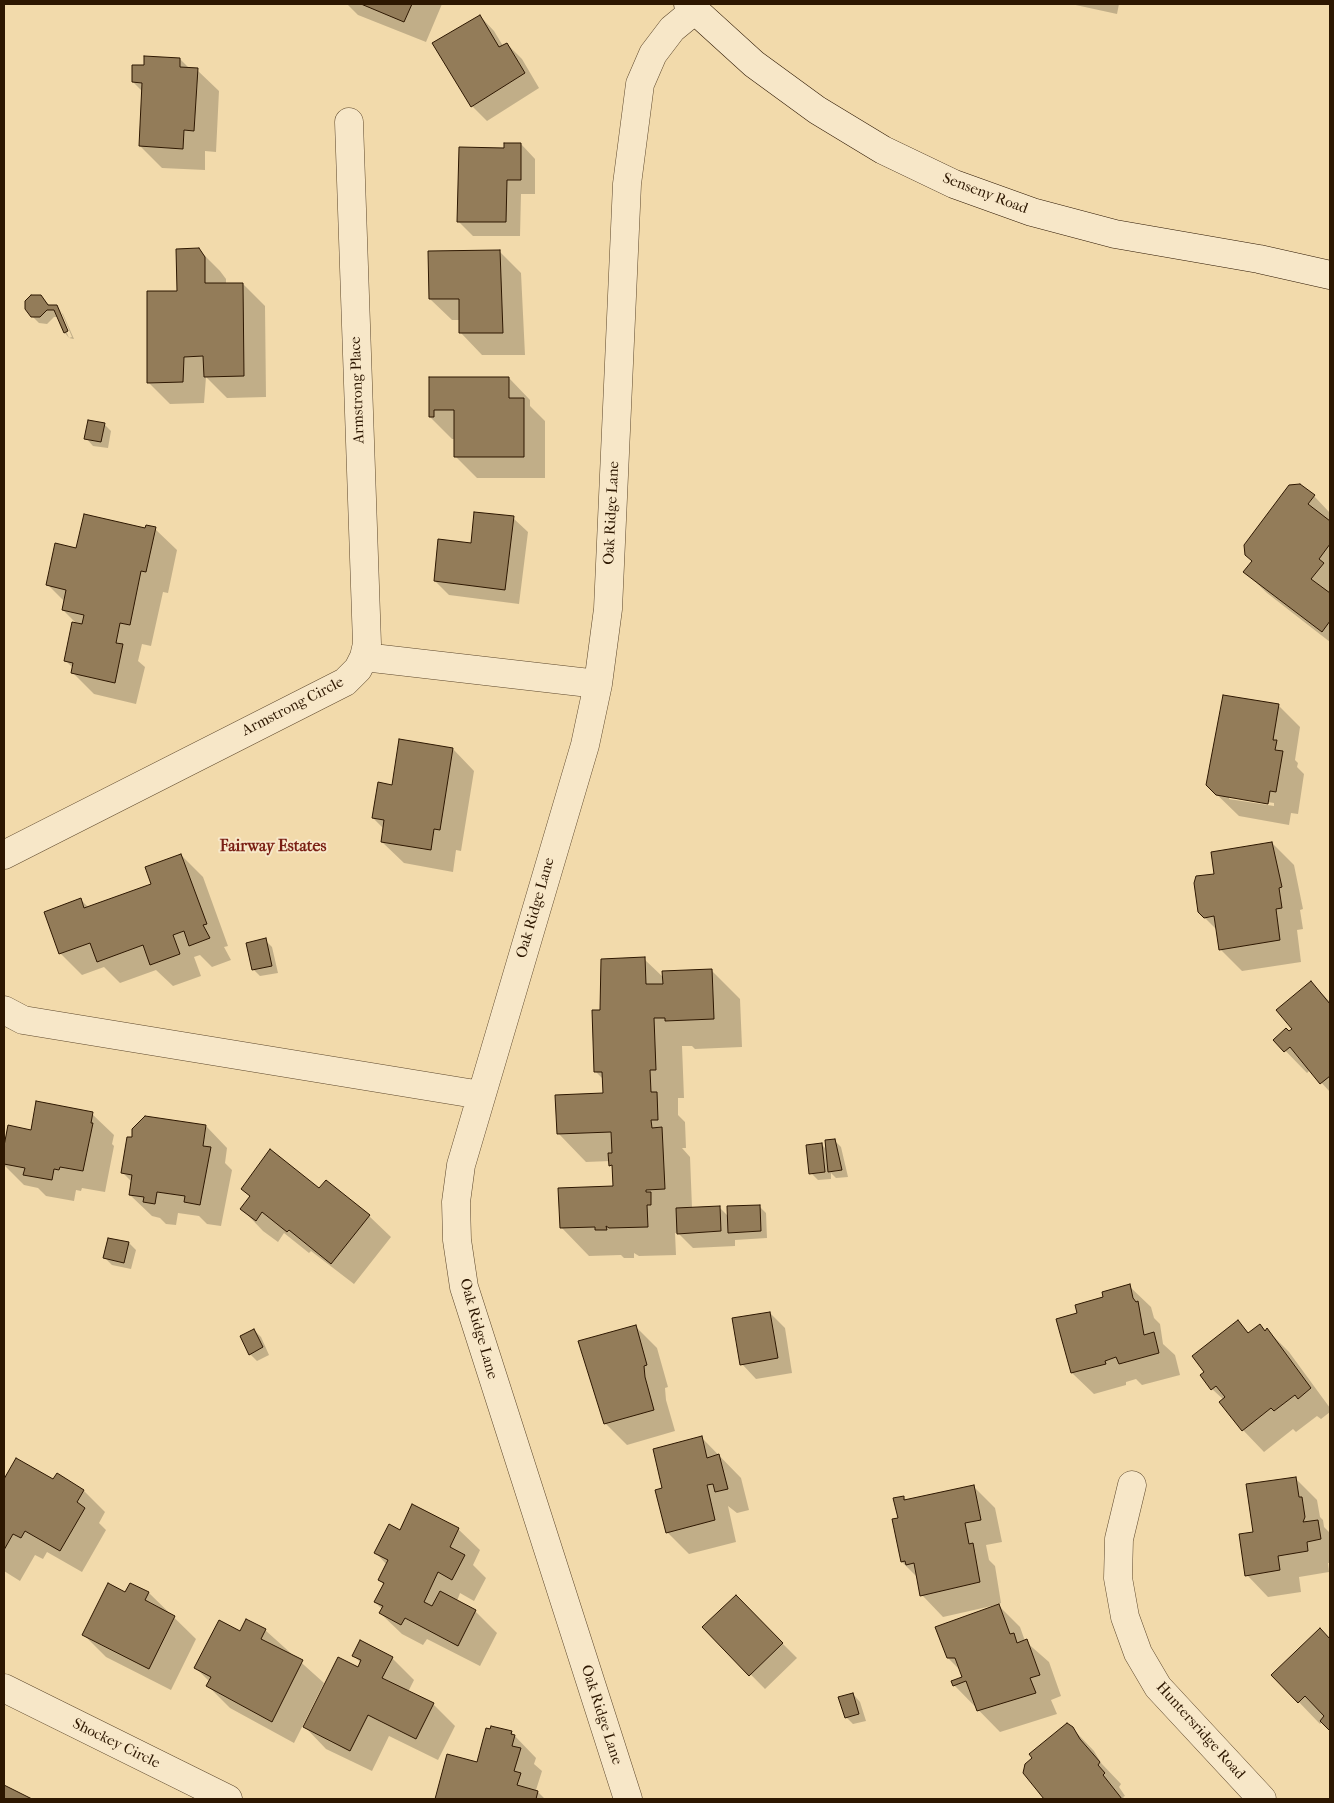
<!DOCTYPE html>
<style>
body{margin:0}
#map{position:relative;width:1334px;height:1803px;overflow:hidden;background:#f2daab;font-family:"IM FELL French Canon",serif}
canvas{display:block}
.frame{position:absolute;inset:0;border:5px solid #2d1701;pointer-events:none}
</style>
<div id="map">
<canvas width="1334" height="1803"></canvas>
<div class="frame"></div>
</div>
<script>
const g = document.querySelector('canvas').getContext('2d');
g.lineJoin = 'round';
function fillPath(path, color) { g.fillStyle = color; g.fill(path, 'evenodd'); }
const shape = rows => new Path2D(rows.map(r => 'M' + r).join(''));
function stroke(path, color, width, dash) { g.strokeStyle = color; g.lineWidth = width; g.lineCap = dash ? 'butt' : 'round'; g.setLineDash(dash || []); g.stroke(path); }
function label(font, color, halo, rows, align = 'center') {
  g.font = font + ' "IM FELL French Canon",serif'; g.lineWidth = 4; g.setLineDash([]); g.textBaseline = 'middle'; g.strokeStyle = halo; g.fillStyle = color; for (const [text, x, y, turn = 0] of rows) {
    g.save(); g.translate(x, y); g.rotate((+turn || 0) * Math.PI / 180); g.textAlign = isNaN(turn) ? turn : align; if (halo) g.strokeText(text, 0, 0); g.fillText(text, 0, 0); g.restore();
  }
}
const shadow = shape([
 [347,4,442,4,426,42,358,15],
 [1071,4,1119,4,1117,14],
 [480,16,494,31,503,46,507,44,522,59,539,88,487,121,472,106],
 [180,59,190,69,197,70,219,91,216,152,205,151,205,170,162,168,140,146,143,92,133,82,145,67],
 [521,144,535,159,535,194,521,194,520,236,473,236,459,222,505,149],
 [198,249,220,271,226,279,226,284,243,284,265,306,266,397,227,398,206,377,204,403,170,404,148,382,178,292],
 [500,252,521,273,525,355,482,355,461,333,461,320,452,320,430,299],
 [41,296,50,306,56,306,63,314,74,339,69,338,72,337,61,311,58,311,69,338,65,333,58,317,54,317,47,324,39,323,32,316],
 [430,378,509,378,530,400,530,406,545,421,545,478,477,478,455,456,455,439,452,439,430,417],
 [104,424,111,431,108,448,93,446,86,438],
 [1314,496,1330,513,1330,642,1267,593,1245,572],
 [513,518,528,532,519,604,449,595,435,581],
 [146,529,155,529,177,550,168,593,163,592,151,646,142,644,138,661,145,667,136,704,94,694,72,672,73,668,65,660,78,625,63,610,65,602,47,584,77,549],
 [1278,705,1300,727,1295,760,1298,763,1297,767,1304,774,1298,814,1291,813,1289,825,1239,816,1207,785,1216,734],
 [1229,796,1274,803,1274,806,1229,799],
 [453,749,474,771,461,851,456,850,453,872,404,863,382,842,384,829,373,818,393,787],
 [1272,843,1294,865,1303,909,1300,910,1303,929,1297,930,1301,962,1242,971,1220,949,1217,930,1199,912,1215,875],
 [181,855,203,877,228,946,224,947,231,960,212,967,200,955,194,957,201,976,173,986,156,970,120,983,104,967,82,975,61,954,46,913,81,900,89,908,153,885],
 [265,940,272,947,278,973,260,976,253,969],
 [644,959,664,978,711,970,740,999,742,1047,695,1049,692,1046,682,1046,684,1098,678,1098,678,1115,685,1122,686,1148,682,1148,690,1157,692,1208,719,1207,728,1216,759,1206,766,1213,767,1238,735,1240,735,1246,693,1248,678,1233,675,1233,676,1255,639,1256,634,1253,634,1258,624,1258,621,1255,589,1256,561,1227,614,1187,613,1168,610,1161,586,1162,558,1133,604,1095,604,1080,596,1072,601,1011],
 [1311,982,1330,1002,1330,1092,1310,1070,1307,1073,1275,1040,1294,1029],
 [92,1114,114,1135,112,1144,114,1146,105,1192,82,1188,81,1191,76,1190,74,1201,46,1196,38,1188,24,1185,4,1165,9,1126,32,1131],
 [206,1126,227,1148,225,1163,232,1170,221,1226,207,1224,199,1216,178,1213,176,1225,166,1224,160,1218,152,1216,130,1195,132,1182,123,1173],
 [834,1140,841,1147,848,1177,836,1178,831,1173,831,1179,818,1180,811,1173,822,1145,827,1150],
 [242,1189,319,1189,369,1216,391,1237,354,1284,311,1251,309,1253,284,1233,278,1242,263,1231,242,1209,251,1198],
 [129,1243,136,1250,131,1269,112,1265,105,1258],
 [1129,1286,1151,1307,1154,1318,1160,1324,1163,1344,1175,1355,1180,1375,1142,1385,1136,1379,1126,1382,1126,1385,1094,1394,1072,1373,1079,1313],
 [770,1313,785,1328,792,1373,756,1379,742,1364],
 [1238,1322,1250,1334,1267,1330,1289,1352,1330,1408,1330,1412,1321,1419,1317,1416,1296,1432,1293,1429,1264,1452,1243,1430,1224,1400,1212,1389,1205,1372],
 [635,1326,657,1348,668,1387,665,1388,666,1400,675,1431,627,1445,605,1423],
 [254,1330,261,1337,269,1355,257,1361,250,1354],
 [702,1438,741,1478,749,1510,737,1513,728,1506,736,1542,689,1554,667,1532,664,1489],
 [16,1459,54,1481,57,1475,84,1491,105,1512,99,1523,106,1530,82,1572,47,1552,43,1559,35,1555,20,1581,4,1571,4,1481],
 [1295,1478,1317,1500,1320,1517,1323,1520,1324,1527,1330,1533,1330,1563,1328,1563,1329,1572,1299,1577,1301,1592,1268,1597,1247,1575,1255,1533],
 [973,1486,995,1508,1002,1542,986,1545,989,1560,995,1566,1001,1603,997,1604,1020,1627,1025,1641,1049,1662,1061,1696,1051,1700,1057,1714,1000,1732,954,1685,964,1678,961,1671,948,1658,996,1605,943,1617,922,1595,918,1578,902,1562,894,1520,899,1519,903,1497,907,1501],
 [458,1529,480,1550,473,1565,486,1578,474,1601,460,1593,457,1601,475,1611,497,1633,480,1666,427,1639,423,1645,402,1634,380,1613,382,1609,375,1602,384,1585,380,1580,387,1565,376,1553,400,1531],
 [131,1585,149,1593,196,1639,171,1690,106,1657,84,1635,126,1594],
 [736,1597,797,1658,765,1689,704,1627],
 [247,1621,265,1630,324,1683,294,1743,230,1708,208,1686,210,1682,196,1668,241,1633],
 [1320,1630,1330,1640,1330,1729,1323,1721,1320,1724,1273,1675],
 [354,1656,392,1658,414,1680,408,1692,433,1704,455,1726,438,1760,389,1736,372,1771,326,1749,305,1727,359,1668,361,1663],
 [853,1694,860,1702,866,1721,853,1724,846,1717],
 [1072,1728,1094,1751,1101,1763,1121,1784,1119,1787,1125,1796,1123,1797,1125,1799,1046,1799,1025,1773],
 [511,1732,536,1758,534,1764,542,1771,536,1790,545,1799,436,1799,448,1755,478,1763]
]);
const building = shape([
 [361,4,412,4,404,22,361,4],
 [480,15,499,47,507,43,525,73,471,107,432,43,480,15],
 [144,56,180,58,180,67,198,68,194,131,184,130,183,149,139,146,142,83,132,82,132,65,144,65,144,56],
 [504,143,521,143,521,180,507,180,506,222,457,222,459,147,504,148,504,143],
 [199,248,205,257,205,283,243,283,244,376,204,377,203,356,184,357,183,382,147,383,147,291,177,291,176,249,199,248],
 [500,250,503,333,459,333,459,299,429,299,428,251,500,250],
 [31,295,41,295,48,305,57,305,68,331,64,333,54,310,47,310,40,317,31,317,25,309,25,301,31,295],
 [429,377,509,377,509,398,524,398,524,457,454,457,454,410,434,410,434,417,429,417,429,377],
 [88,420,105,423,101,442,84,439,88,420],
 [1300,484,1315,495,1308,504,1330,521,1330,544,1319,559,1324,563,1311,579,1330,593,1330,621,1322,632,1243,572,1252,561,1245,555,1244,545,1289,485,1300,484],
 [474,512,514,516,505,590,434,581,438,539,471,543,474,512],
 [84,514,145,528,146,525,156,527,146,572,141,571,130,625,120,623,116,643,123,644,115,683,71,673,73,663,64,661,72,622,82,624,84,615,62,610,66,590,46,585,55,543,76,548,84,514],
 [1223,695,1279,704,1273,740,1277,740,1275,750,1283,751,1276,792,1270,791,1268,804,1216,795,1206,785,1223,695],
 [399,739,453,748,440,830,434,829,431,850,381,842,384,820,372,818,378,782,392,785,399,739],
 [1272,842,1282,887,1279,888,1282,908,1276,909,1280,940,1219,950,1214,916,1204,918,1198,912,1194,883,1196,876,1214,874,1211,852,1272,842],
 [181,854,207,924,203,925,210,938,189,946,184,931,173,935,180,954,150,965,143,945,97,962,90,943,59,954,44,912,81,898,84,908,151,884,145,867,181,854],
 [266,938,272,966,252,970,246,943,266,938],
 [645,957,646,984,663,984,662,971,712,969,714,1019,665,1021,665,1018,654,1018,656,1070,650,1070,651,1092,657,1092,658,1120,651,1120,652,1128,662,1127,665,1189,646,1190,646,1192,651,1192,651,1205,647,1205,648,1227,609,1228,606,1226,607,1230,595,1230,595,1227,560,1228,558,1188,613,1186,612,1165,609,1166,608,1153,612,1153,611,1132,557,1134,555,1095,603,1093,602,1072,594,1072,592,1010,600,1010,601,959,645,957],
 [1311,981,1330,1004,1330,1076,1320,1084,1290,1047,1284,1052,1273,1040,1286,1028,1289,1031,1292,1029,1276,1010,1311,981],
 [36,1101,93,1112,91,1123,93,1123,83,1171,60,1167,59,1170,54,1169,52,1180,23,1175,25,1168,4,1164,4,1146,8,1125,31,1130,36,1101],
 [145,1116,206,1125,203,1146,211,1147,200,1205,184,1202,185,1196,157,1192,155,1204,143,1202,144,1197,129,1195,132,1175,121,1173,127,1137,132,1137,132,1129,145,1116],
 [835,1139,842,1170,828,1172,825,1140,835,1139],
 [822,1143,825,1172,809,1174,806,1145,822,1143],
 [270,1149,319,1188,326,1180,370,1215,331,1264,289,1230,287,1232,262,1212,256,1221,240,1209,250,1196,241,1189,270,1149],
 [760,1205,761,1231,728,1233,727,1206,760,1205],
 [720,1206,721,1231,677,1234,676,1208,720,1206],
 [108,1238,129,1242,124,1263,103,1258,108,1238],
 [1130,1284,1133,1298,1136,1302,1138,1301,1144,1335,1154,1332,1159,1353,1119,1364,1116,1357,1105,1361,1106,1364,1071,1373,1056,1319,1077,1313,1075,1305,1103,1297,1102,1292,1130,1284],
 [770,1312,778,1358,740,1365,732,1318,770,1312],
 [1238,1320,1248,1333,1260,1324,1265,1331,1267,1328,1311,1388,1298,1399,1295,1395,1274,1411,1271,1408,1242,1431,1219,1402,1225,1397,1216,1386,1211,1390,1200,1375,1204,1372,1192,1356,1238,1320],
 [636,1325,647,1365,644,1366,645,1377,654,1410,604,1424,578,1341,636,1325],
 [254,1329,263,1347,249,1355,240,1336,254,1329],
 [702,1436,707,1458,719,1454,728,1489,715,1492,713,1484,707,1485,715,1520,666,1533,655,1490,662,1488,653,1449,702,1436],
 [16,1458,53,1479,57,1473,84,1490,77,1502,85,1508,60,1551,25,1531,21,1538,13,1534,4,1550,4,1479,16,1458],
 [1296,1477,1299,1497,1302,1497,1305,1517,1303,1522,1318,1520,1321,1539,1307,1542,1308,1551,1278,1556,1280,1570,1245,1576,1239,1534,1253,1532,1246,1484,1296,1477],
 [974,1485,981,1520,965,1523,969,1544,973,1543,980,1582,920,1596,914,1563,906,1565,905,1561,901,1562,892,1519,898,1518,893,1498,904,1496,904,1500,974,1485],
 [412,1504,459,1528,450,1547,465,1555,452,1580,438,1572,424,1602,432,1606,440,1591,476,1610,458,1646,405,1618,401,1625,379,1613,383,1606,374,1602,384,1583,378,1580,388,1560,374,1553,389,1524,400,1530,412,1504],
 [108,1583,125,1592,130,1583,149,1592,145,1600,175,1616,149,1669,82,1635,108,1583],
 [736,1595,783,1643,749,1676,702,1627,736,1595],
 [999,1604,1010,1634,1014,1633,1017,1643,1027,1639,1040,1675,1030,1678,1036,1693,977,1711,966,1681,953,1686,951,1681,962,1677,955,1658,947,1658,935,1627,999,1604],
 [246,1619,266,1629,261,1639,303,1660,272,1722,206,1686,211,1677,194,1668,219,1620,240,1631,246,1619],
 [1320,1628,1330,1639,1330,1731,1320,1721,1324,1716,1305,1696,1298,1703,1271,1675,1320,1628],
 [360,1640,393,1657,382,1678,434,1703,416,1739,368,1715,350,1751,303,1727,338,1657,358,1667,361,1660,352,1656,360,1640],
 [853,1693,859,1714,845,1718,838,1697,853,1693],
 [1067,1723,1073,1727,1080,1739,1100,1762,1098,1765,1105,1773,1103,1775,1122,1799,1044,1799,1023,1773,1025,1764,1032,1758,1029,1754,1067,1723],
 [491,1726,512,1731,511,1734,515,1735,512,1746,521,1748,514,1771,521,1773,517,1785,538,1791,536,1799,435,1799,447,1754,477,1762,486,1728,490,1729,491,1726],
 [4,1785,32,1799,4,1799,4,1785]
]);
const street = shape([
 [364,657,598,684],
 [4,855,345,682,358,669,364,657,367,644,349,122],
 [4,1010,23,1020,481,1095],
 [1132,1485,1119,1539,1118,1578,1125,1617,1138,1653,1158,1687,1262,1799],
 [4,1688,228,1799],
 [628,1799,464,1287,457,1240,456,1202,461,1165,585,745,598,684,608,609,627,184,640,84,653,54,672,29,695,10]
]);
const secondary = shape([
 [688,4,754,64,817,110,883,150,954,184,1032,212,1115,234,1259,259,1330,275]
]);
const streetNames = [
 ["Senseny Road",985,194,21],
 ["Armstrong Place",358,390,-92],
 ["Oak Ridge Lane",612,513,-87],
 ["Armstrong Circle",293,707,-27],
 ["Oak Ridge Lane",536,908,-74],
 ["Oak Ridge Lane",478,1329,74],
 ["Oak Ridge Lane",601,1715,72],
 ["Huntersridge Road",1200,1731,48],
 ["Shockey Circle",116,1744,26]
];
const neighbourhoodNames = [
 ["Fairway Estates",273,847]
];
fillPath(shadow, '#0003');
fillPath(building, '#937c59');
stroke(building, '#2d1701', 1);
stroke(street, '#5e482c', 29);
stroke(secondary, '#2d1701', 29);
stroke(street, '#f7e7c8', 28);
stroke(secondary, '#f7e7c8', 28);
label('15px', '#2d1701', '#f7e7c8', streetNames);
label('bold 16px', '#7a1f14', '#f7e7c8', neighbourhoodNames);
</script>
